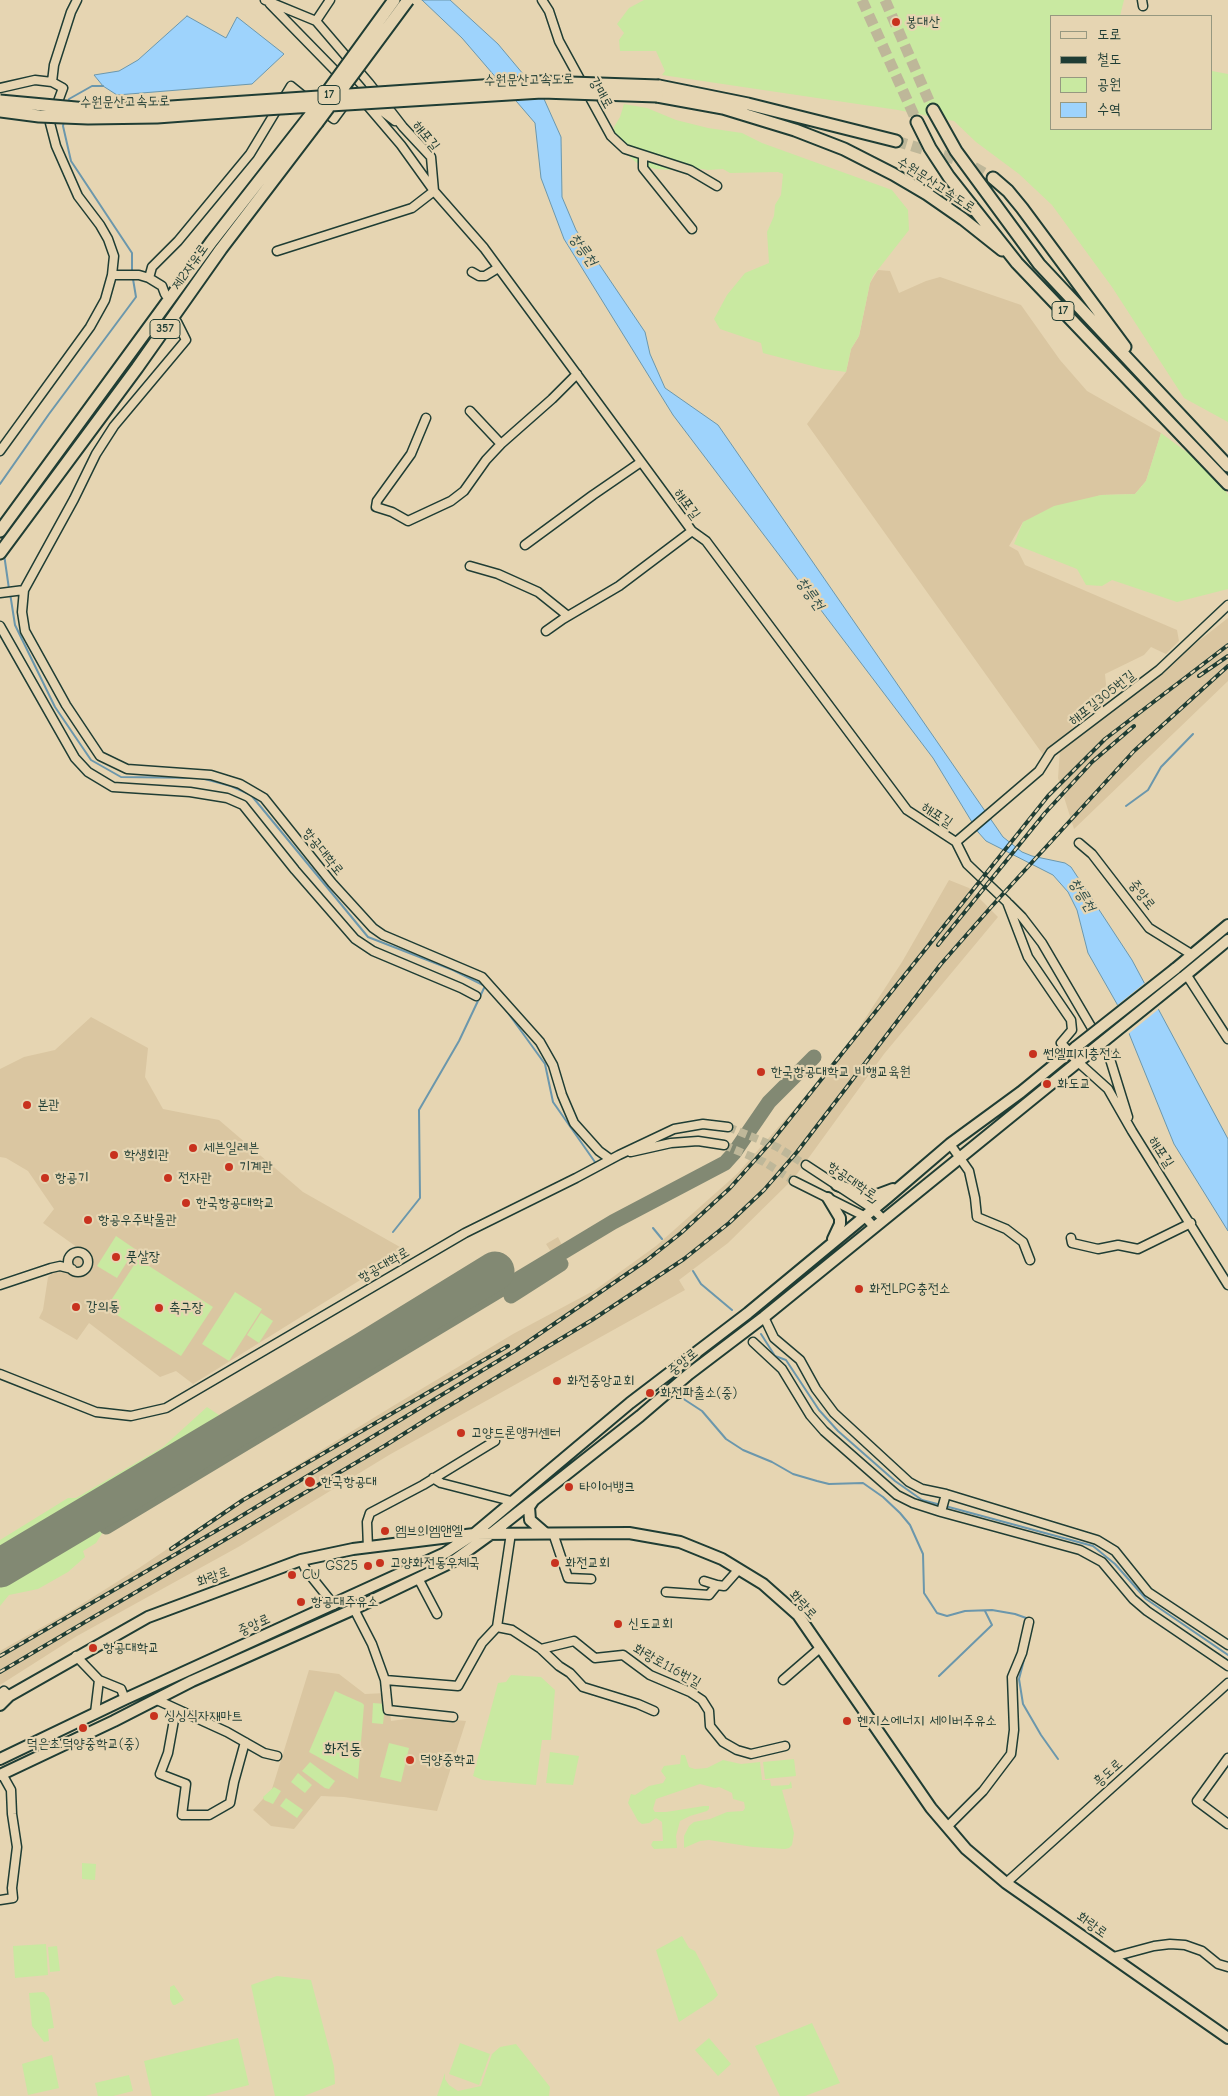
<!DOCTYPE html>
<meta charset="utf-8">
<style>
body{margin:0}
#map{position:relative;width:1228px;height:2096px;overflow:hidden;background:#e6d5b2;font-family:"Comic Neue","Poor Story",sans-serif}
canvas{display:block}
.legend{position:absolute;left:1050px;top:15px;width:162px;height:115px;box-sizing:border-box;background:#e6d5b2;border:1px solid #969880;margin:0;padding:6px 9px;list-style:none;font-size:15px;color:#1f3d34}
.legend li{display:flex;align-items:center;gap:10px;height:25px}
.legend b{width:25px;border:1px solid #969880}
</style>
<div id="map">
<canvas width="1228" height="2096"></canvas>
<ul class="legend">
<li><b style="height:6px;background:#e6d5b2"></b>도로</li>
<li><b style="height:6px;background:#1f3d34"></b>철도</li>
<li><b style="height:14px;background:#c9e9a1"></b>공원</li>
<li><b style="height:14px;background:#9ed3fc"></b>수역</li>
</ul>
</div>
<script>
const g = document.querySelector('canvas').getContext('2d');
g.lineJoin = 'round';
function fillPath(path, color) { g.fillStyle = color; g.fill(path, 'evenodd'); }
const shape = rows => new Path2D(rows.map(r => 'M' + r).join(''));
function stroke(path, color, width, dash) { g.strokeStyle = color; g.lineWidth = width; g.lineCap = dash ? 'butt' : 'round'; g.setLineDash(dash || []); g.stroke(path); }
function label(font, color, halo, rows, align = 'center') {
  g.font = font + ' "Comic Neue","Poor Story",sans-serif'; g.lineWidth = 4.5; g.setLineDash([]); g.textBaseline = 'middle'; g.strokeStyle = halo; g.fillStyle = color; for (const [text, x, y, turn = 0] of rows) {
    g.save(); g.translate(x, y); g.rotate((+turn || 0) * Math.PI / 180); g.textAlign = isNaN(turn) ? turn : align; if (halo) g.strokeText(text, 0, 0); g.fillText(text, 0, 0); g.restore();
  }
}
const built = shape([
 [878,270,890,271,899,293,926,281,940,277,1021,305,1060,360,1087,391,1161,433,1146,481,1135,494,1101,495,1023,522,1009,546,1018,551,1025,565,1177,630,1179,641,1166,654,1151,647,1144,655,1105,674,1107,694,1044,756,807,424,846,372,851,349,859,336,870,283],
 [1228,618,1228,681,1074,829,1058,778,1060,750],
 [949,880,969,888,998,917,884,1054,794,1178,728,1243,679,1280,685,1290,389,1455,240,1546,77,1636,0,1685,0,1651,74,1609,139,1568,237,1502,388,1409,513,1334,595,1290,656,1246,737,1174,840,1057,902,962],
 [91,1017,148,1048,145,1077,163,1109,219,1120,303,1192,407,1251,193,1384,176,1371,160,1377,89,1323,77,1340,39,1318,43,1310,48,1277,81,1250,43,1223,54,1209,28,1171,6,1158,0,1157,0,1069,24,1057,55,1050],
 [558,1237,564,1249,553,1255,546,1244],
 [309,1670,339,1674,365,1694,386,1693,389,1702,391,1721,419,1717,466,1721,437,1811,344,1797,321,1796,294,1829,271,1826,253,1810,272,1789]
]);
const green = shape([
 [644,0,1124,0,1120,16,1052,16,1052,129,1212,129,1212,71,1228,74,1228,422,1184,398,1112,287,1052,205,1019,174,976,142,954,121,898,110,662,75,665,71,656,51,620,51,619,40,624,33,617,24,629,8],
 [624,104,647,108,676,120,708,128,742,133,762,143,892,190,908,210,909,230,873,276,870,283,859,336,851,349,846,372,824,369,763,353,761,343,720,329,714,319,727,295,745,273,769,263,767,232,774,216,775,205,781,195,783,174,778,172,730,173,723,169,708,170,695,168,678,161,674,170,655,169,637,163,621,149,614,135,614,127,620,117],
 [1161,433,1204,465,1221,482,1228,495,1228,589,1177,602,1112,580,1102,586,1086,585,1077,569,1014,544,1023,522,1054,506,1101,495,1135,494,1146,481],
 [116,1236,135,1249,117,1278,97,1266],
 [138,1259,213,1307,181,1356,106,1308],
 [235,1292,262,1309,229,1361,202,1344],
 [261,1313,273,1321,259,1343,247,1335],
 [207,1407,222,1417,225,1423,0,1557,0,1540,68,1498,76,1498,163,1447],
 [105,1513,107,1520,100,1525,103,1532,96,1543,83,1551,85,1557,68,1572,38,1589,9,1595,0,1606,0,1576],
 [511,1675,541,1677,555,1690,551,1740,542,1740,536,1785,483,1780,473,1776,498,1683,506,1682],
 [335,1691,362,1703,364,1705,358,1779,309,1752],
 [373,1703,385,1704,383,1724,372,1723],
 [389,1743,409,1748,401,1782,380,1777],
 [550,1752,579,1756,573,1785,546,1783],
 [681,1755,685,1755,689,1767,695,1769,707,1768,723,1760,741,1764,760,1762,762,1780,770,1780,771,1786,789,1785,791,1781,792,1788,782,1790,794,1833,792,1845,789,1848,785,1849,753,1847,709,1840,700,1841,684,1848,684,1836,689,1826,694,1822,710,1819,727,1812,743,1811,745,1808,744,1802,733,1799,732,1793,728,1791,719,1787,715,1788,700,1784,656,1799,653,1809,655,1812,666,1812,704,1806,709,1806,709,1809,707,1811,690,1816,680,1821,676,1836,677,1848,654,1849,651,1845,653,1841,663,1841,662,1822,656,1818,649,1823,642,1824,638,1821,628,1803,631,1794,635,1795,649,1786,663,1783,666,1778,661,1771,664,1766,680,1764],
 [794,1759,796,1776,765,1779,763,1762],
 [310,1762,335,1781,329,1789,325,1788,302,1771],
 [298,1773,312,1785,305,1793,291,1782],
 [274,1787,281,1791,273,1804,264,1800,263,1797],
 [286,1798,303,1810,297,1818,280,1806],
 [82,1863,96,1864,95,1880,82,1879],
 [682,1936,689,1948,695,1951,718,1995,713,2000,679,2022,656,1950],
 [46,1944,48,1975,15,1978,13,1946],
 [57,1946,60,1971,50,1972,48,1947],
 [277,1976,311,1980,334,2067,335,2084,304,2096,275,2096,251,1985],
 [174,1985,184,2000,175,2005,173,2005,170,1999,170,1987],
 [44,1992,49,1998,54,2028,48,2029,49,2041,44,2042,32,2026,29,1993],
 [812,2023,840,2083,805,2096,780,2096,755,2046],
 [238,2038,249,2085,205,2096,152,2096,144,2061],
 [709,2038,731,2064,718,2076,695,2050],
 [460,2043,490,2054,479,2085,449,2074],
 [516,2044,550,2087,549,2096,437,2096,445,2073,445,2079,449,2085,458,2091,481,2086,492,2054,500,2047],
 [52,2055,59,2088,28,2095,22,2064],
 [129,2075,133,2091,113,2096,98,2096,95,2083]
]);
const water = shape([
 [422,0,450,0,498,44,544,99,561,137,562,197,576,230,645,332,650,354,665,388,718,425,1003,837,1022,852,1032,856,1065,863,1071,867,1132,960,1228,1139,1228,1231,1174,1144,1117,1004,1088,953,1077,910,1068,892,1053,875,986,841,978,832,933,758,673,415,564,239,541,178,535,123,462,38,422,0],
 [187,16,226,38,237,17,284,54,252,84,117,95,103,86,94,75,119,71,138,60,187,16]
]);
const pier = shape([
 [1146,982,1160,1008,1127,1035,1115,1007]
]);
const stream = shape([
 [68,104,69,99,92,86,103,86],
 [64,121,63,126,71,161,132,253,132,271],
 [0,484,49,414,136,297,133,279],
 [4,554,9,589],
 [10,593,15,625,55,707,91,760,121,777,201,778,231,786,251,795,368,937,453,970,487,987],
 [1126,806,1148,790,1161,767,1193,734],
 [503,1006,545,1064,553,1102,597,1165],
 [653,1228,662,1239],
 [393,1232,420,1198,419,1110,459,1041,485,986],
 [693,1271,701,1284,732,1310],
 [761,1334,775,1356,786,1360,819,1410,838,1431,895,1481,922,1500,941,1505],
 [679,1396,702,1411,726,1439,743,1450,772,1462,793,1474,817,1481,829,1484,863,1483,883,1497,900,1513,910,1525,923,1554,924,1593,937,1613,947,1616,965,1611,992,1610,1015,1614,1029,1619],
 [945,1506,1093,1546,1115,1564,1146,1599,1228,1655],
 [1028,1642,1032,1622],
 [1025,1656,1019,1679,1023,1704,1041,1735,1058,1759],
 [939,1676,992,1625,985,1611]
]);
const taxiway = shape([
 [511,1296,561,1264],
 [247,1421,256,1436],
 [102,1507,109,1506,117,1513,126,1515],
 [106,1527,613,1222,725,1163,734,1153,769,1102,814,1057]
]);
const runway = shape([
 [0,1568,365,1351,495,1271]
]);
const minorTunnel = shape([
 [728,1127,777,1147,806,1165],
 [724,1145,764,1162,794,1181]
]);
const highwayTunnel = shape([
 [862,0,917,122],
 [885,0,933,110],
 [896,141,946,156,972,166,993,178]
]);
const minor = shape([
 [265,0,316,21,369,83,403,127,431,157,434,191,484,248,692,531,706,541,907,810,956,842,967,864,1007,902,1028,957,1071,1020,1072,1030,1061,1043,1078,1062,1108,1089,1132,1131,1228,1285],
 [542,0,549,11,559,41,611,136,625,149,690,170,717,186],
 [1142,0,1143,6],
 [270,4,354,90,401,145,434,191,412,208,277,251],
 [316,21,330,0],
 [0,88,35,80,52,82],
 [370,102,395,121],
 [322,110,334,119,345,104],
 [643,155,643,168,692,229],
 [472,272,479,276,485,276,498,268],
 [112,275,139,275,149,278,162,286,165,294],
 [149,278,152,267,178,241,250,154,291,86,307,99],
 [470,411,501,444],
 [426,418,411,454,377,501,376,507,392,512,408,521,451,501,464,491,486,460,501,444,552,399,577,374],
 [0,451,90,327,105,300,112,275,114,256,108,239,100,225,78,196,56,146,50,123,63,88,52,82,54,65,71,12,77,0],
 [525,545,593,495,641,462],
 [470,566,498,574,538,592,568,616],
 [24,590,22,612,25,631,66,705,100,756,127,769,211,775,240,784,264,798,332,883,373,928,383,935,482,977,540,1042,553,1065,562,1095,574,1123,599,1151,610,1159],
 [0,593,24,590,74,499,96,454,114,426,186,340,177,322],
 [0,626,75,758,88,772,113,787,190,792,227,798,243,805,295,870,355,939,373,951,461,988,476,996],
 [546,631,563,619,619,586,692,531],
 [956,842,1039,771,1051,752,1159,670,1228,605],
 [1079,843,1092,854,1149,928,1191,954],
 [1009,904,1022,917,1042,943,1110,1059,1128,1117],
 [1186,974,1228,1039],
 [950,1144,969,1171,975,1198,977,1217,1006,1229,1023,1242,1030,1260],
 [631,1152,671,1143,698,1141,724,1145],
 [806,1165,873,1209,883,1219],
 [794,1181,864,1216,874,1227],
 [1071,1238,1072,1243,1098,1249,1118,1245,1138,1249,1191,1223],
 '68 1262a10 10 0 1 1 20 0a10 10 0 1 1-20 0Z',
 [0,1285,51,1268,60,1266,72,1269],
 [764,1317,774,1338,800,1360,816,1389,834,1413,909,1482,922,1489,946,1494,1097,1540,1115,1551,1148,1592,1228,1645],
 [753,1342,782,1369,810,1415,824,1431,897,1495,913,1503,941,1512,1080,1550,1102,1562,1133,1599,1147,1611,1228,1666],
 [0,1374,96,1412,131,1416,166,1408,465,1233,576,1178,619,1155,674,1129,703,1124,728,1127],
 [433,1478,441,1483,511,1501],
 [941,1512,946,1494],
 [553,1533,568,1578,591,1579],
 [368,1548,367,1522,370,1513,423,1485,495,1441],
 [301,1560,306,1570,334,1605],
 [418,1578,437,1614],
 [704,1581,717,1585],
 [666,1592,709,1595,717,1585,724,1586,739,1569],
 [354,1609,372,1644,385,1680,388,1710,453,1717],
 [497,1627,512,1630,541,1649,559,1666,570,1673,583,1687,638,1704,654,1711],
 [497,1627,511,1533],
 [541,1649,574,1641,595,1658,623,1655,650,1675,690,1692,702,1700,709,1711,710,1726,723,1742,737,1750,751,1754,785,1746],
 [76,1656,99,1680,121,1689,125,1699],
 [385,1680,458,1686,482,1643,497,1627],
 [783,1680,820,1648],
 [0,1694,4,1691,9,1696],
 [157,1700,227,1732,264,1753,277,1756],
 [176,1709,168,1753,160,1774,186,1784,182,1815,209,1815,230,1803,234,1782,245,1742],
 [95,1713,99,1680],
 [1228,1758,1197,1801,1228,1824],
 [947,1827,983,1791,1011,1754,1014,1730,1012,1677,1022,1653,1029,1622],
 [1006,1883,1228,1683],
 [0,1900,13,1898,12,1888,17,1847,12,1814,11,1790,2,1774],
 [1113,1957,1154,1946,1170,1944,1185,1945,1202,1951,1218,1964,1228,1967]
]);
const major = shape([
 [1175,969,1228,925],
 [1182,978,1228,940],
 [837,1185,867,1195,877,1195,893,1189],
 [828,1198,840,1218,840,1224,833,1239],
 [533,1501,529,1507,530,1520,545,1533],
 [0,1705,9,1696,148,1617,301,1560,353,1549,474,1534,629,1533,680,1542,722,1559,763,1584,798,1615,931,1808,966,1849,1006,1883,1228,2038],
 [0,1759,125,1699,445,1553,474,1534,630,1403,748,1313,887,1198,950,1144,1021,1092,1076,1047],
 [0,1775,114,1721,192,1681,354,1609,452,1562,492,1533,640,1416,689,1374,764,1317,1084,1057]
]);
const highway = shape([
 [659,86,748,104,896,141],
 [657,96,723,108,795,130,844,149,893,174,927,194,963,219,1002,250],
 [933,110,956,151,1039,264,1228,466],
 [917,122,930,148,949,177,1017,263,1228,484],
 [993,178,1008,191,1022,208,1125,347],
 [0,531,212,241,309,117],
 [0,553,137,368,221,249,317,123]
]);
const rail = shape([
 [1199,676,1228,656],
 [938,945,1045,813,1092,762,1134,726],
 [171,1549,243,1500,508,1346],
 [0,1656,233,1521,516,1350,647,1260,681,1233,730,1188,772,1141,1048,796,1105,739,1228,645],
 [0,1672,386,1445,432,1416,592,1320,684,1259,729,1223,764,1190,797,1152,941,964,992,906,1134,751,1228,666]
]);
const majorBridge = shape([
 [1076,1047,1175,969],
 [1084,1057,1182,978]
]);
const highwayBridge = shape([
 [0,101,87,109,156,108,541,82,659,86],
 [0,111,39,116,88,118,157,117,265,109,542,92,657,96],
 [309,117,394,0],
 [317,123,408,0]
]);
const markers = [
 [896,22,5,"#c8321e"],
 [1033,1054,5,"#c8321e"],
 [761,1072,5,"#c8321e"],
 [1047,1084,5,"#c8321e"],
 [27,1105,5,"#c8321e"],
 [193,1148,5,"#c8321e"],
 [114,1155,5,"#c8321e"],
 [229,1167,5,"#c8321e"],
 [45,1178,5,"#c8321e"],
 [168,1178,5,"#c8321e"],
 [186,1203,5,"#c8321e"],
 [88,1220,5,"#c8321e"],
 [116,1257,5,"#c8321e"],
 [859,1289,5,"#c8321e"],
 [76,1307,5,"#c8321e"],
 [159,1308,5,"#c8321e"],
 [557,1381,5,"#c8321e"],
 [650,1393,5,"#c8321e"],
 [461,1433,5,"#c8321e"],
 [310,1482,6,"#c8321e"],
 [569,1487,5,"#c8321e"],
 [385,1531,5,"#c8321e"],
 [380,1563,5,"#c8321e"],
 [555,1563,5,"#c8321e"],
 [368,1566,5,"#c8321e"],
 [292,1575,5,"#c8321e"],
 [301,1602,5,"#c8321e"],
 [618,1624,5,"#c8321e"],
 [93,1648,5,"#c8321e"],
 [154,1716,5,"#c8321e"],
 [847,1721,5,"#c8321e"],
 [83,1728,5,"#c8321e"],
 [410,1760,5,"#c8321e"]
];
const shields = [
 [329,95,22],
 [1063,311,22],
 [165,329,30]
];
const shieldNames = [
 ["17",329,95],
 ["17",1063,311],
 ["357",165,329]
];
const poiNames = [
 ["봉대산",906,22],
 ["썬엘피지충전소",1043,1054],
 ["한국항공대학교 비행교육원",771,1072],
 ["화도교",1057,1084],
 ["본관",37,1105],
 ["세븐일레븐",203,1148],
 ["학생회관",124,1155],
 ["기계관",239,1167],
 ["항공기",55,1178],
 ["전자관",178,1178],
 ["한국항공대학교",196,1203],
 ["항공우주박물관",98,1220],
 ["풋살장",126,1257],
 ["화전LPG충전소",869,1289],
 ["강의동",86,1307],
 ["축구장",169,1308],
 ["화전중앙교회",567,1381],
 ["화전파출소(중)",660,1393],
 ["고양드론앵커센터",471,1433],
 ["한국항공대",321,1482],
 ["타이어뱅크",579,1487],
 ["엠브이엠앤엘",395,1531],
 ["고양화전동우체국",390,1563],
 ["화전교회",565,1563],
 ["GS25",358,1566,"right"],
 ["CU",302,1575],
 ["항공대주유소",311,1602],
 ["신도교회",628,1624],
 ["항공대학교",103,1648],
 ["싱싱식자재마트",164,1716],
 ["헨지스에너지 세이버주유소",857,1721],
 ["덕은초.덕양중학교(중)",83,1744,"center"],
 ["덕양중학교",420,1760]
];
const streetNames = [
 ["수원문산고속도로",529,80,-1],
 ["강매로",601,93,61],
 ["수원문산고속도로",125,102,-1],
 ["해포길",426,136,51],
 ["수원문산고속도로",936,185,33],
 ["제2자유로",190,267,-55],
 ["해포길",687,504,54],
 ["해포길305번길",1102,698,-38],
 ["해포길",937,815,33],
 ["항공대학로",323,852,51],
 ["중앙로",1142,895,52],
 ["해포길",1161,1152,57],
 ["항공대학로",852,1181,34],
 ["항공대학로",384,1265,-30],
 ["중앙로",683,1362,-39],
 ["화랑로",213,1577,-20],
 ["화랑로",803,1605,48],
 ["중앙로",254,1625,-24],
 ["화랑로116번길",667,1666,29],
 ["흥도로",1108,1773,-42],
 ["화랑로",1092,1925,35]
];
const waterNames = [
 ["창릉천",583,250,54],
 ["창릉천",810,594,54],
 ["창릉천",1082,895,58]
];
const quarterNames = [
 ["화전동",343,1749]
];
fillPath(built, '#dac6a1');
fillPath(green, '#c9e9a1');
fillPath(water, '#9ed3fc');
stroke(water, '#6b97ac', 1);
fillPath(pier, '#e6d5b2');
stroke(stream, '#6b97ac', 2);
stroke(taxiway, '#828973', 15);
stroke(runway, '#828973', 39);
stroke(minorTunnel, '#beb799', 8, [8, 4]);
stroke(highwayTunnel, '#beb799', 11, [11, 5.5]);
stroke(minor, '#1f3d34', 11);
stroke(major, '#1f3d34', 14);
stroke(highway, '#1f3d34', 15);
stroke(minor, '#e6d5b2', 8);
stroke(major, '#e6d5b2', 10);
stroke(highway, '#e6d5b2', 11);
stroke(rail, '#1f3d34', 4);
stroke(rail, '#e6d5b2', 2, [5.5]);
stroke(majorBridge, '#1f3d34', 14, []);
stroke(highwayBridge, '#1f3d34', 15, []);
stroke(majorBridge, '#e6d5b2', 10);
stroke(highwayBridge, '#e6d5b2', 11);
for (const [x, y, r, color] of markers) { const dot = new Path2D(); dot.arc(x, y, r, 0, 2 * Math.PI); g.fillStyle = color; g.fill(dot); stroke(dot, '#e6d5b2', 2); }
for (const [x, y, w] of shields) { const box = new Path2D(); box.roundRect(x - w / 2, y - 9.5, w, 19, 4); g.fillStyle = '#e6d5b2'; g.fill(box); stroke(box, '#1f3d34', 1); }
label('bold 12px', '#1f3d34', null, shieldNames);
label('14px', '#1f3d34', '#e6d5b2', poiNames, 'left');
label('14px', '#1f3d34', '#e6d5b2', streetNames);
label('italic 15px', '#2c4c48', '#e6d5b2', waterNames);
label('16px', '#1f3d34', '#e6d5b2', quarterNames);
</script>
